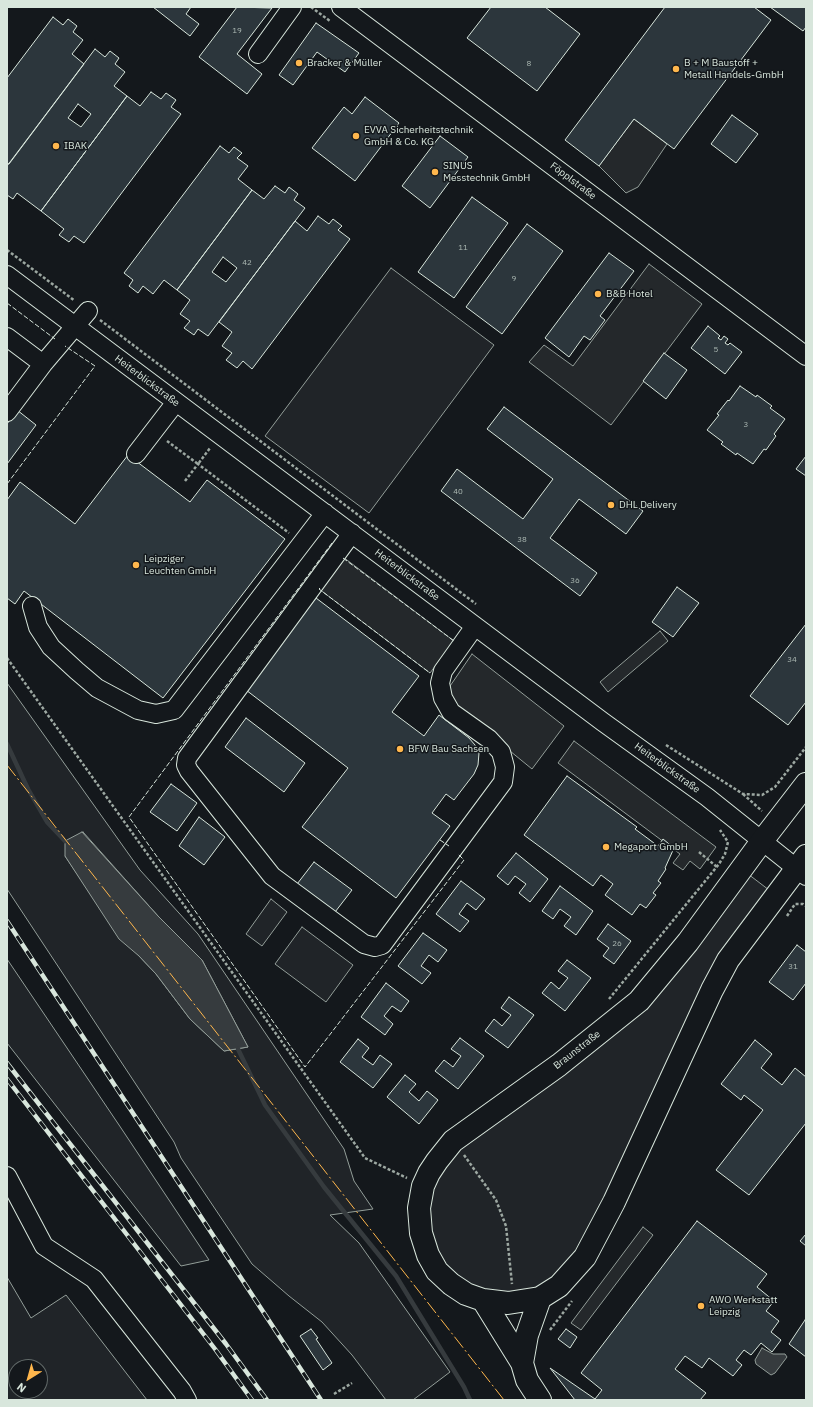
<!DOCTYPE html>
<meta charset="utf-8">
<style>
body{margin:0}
#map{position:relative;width:813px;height:1407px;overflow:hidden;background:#14181c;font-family:"IBM Plex Sans",sans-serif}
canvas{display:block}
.frame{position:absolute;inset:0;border:8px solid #d8e6dc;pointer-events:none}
.north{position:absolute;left:8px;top:1359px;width:40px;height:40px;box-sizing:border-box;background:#14181c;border:1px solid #626a69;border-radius:50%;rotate:217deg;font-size:11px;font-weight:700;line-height:16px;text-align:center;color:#d8e6dc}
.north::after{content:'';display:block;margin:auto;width:14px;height:18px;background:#ffb74d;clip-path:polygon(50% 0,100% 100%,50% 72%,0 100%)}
</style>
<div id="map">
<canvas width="813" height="1407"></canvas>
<div class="frame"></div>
<div class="north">N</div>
</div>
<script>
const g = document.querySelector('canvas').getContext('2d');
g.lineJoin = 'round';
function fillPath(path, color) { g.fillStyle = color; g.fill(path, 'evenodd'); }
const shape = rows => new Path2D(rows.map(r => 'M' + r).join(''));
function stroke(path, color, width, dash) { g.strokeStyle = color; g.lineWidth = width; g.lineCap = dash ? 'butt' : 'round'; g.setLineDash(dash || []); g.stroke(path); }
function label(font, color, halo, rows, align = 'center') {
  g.font = font + ' "IBM Plex Sans",sans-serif'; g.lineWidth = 3; g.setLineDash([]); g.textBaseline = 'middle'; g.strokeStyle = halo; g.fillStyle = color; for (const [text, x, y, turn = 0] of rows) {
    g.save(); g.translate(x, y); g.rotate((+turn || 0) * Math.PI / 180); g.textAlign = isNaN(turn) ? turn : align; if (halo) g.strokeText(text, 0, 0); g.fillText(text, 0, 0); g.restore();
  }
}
const green = shape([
 [391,268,494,345,369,513,265,436,391,268],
 [7,683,140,870,198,934,344,1149,354,1181,373,1209,330,1215,359,1243,450,1372,413,1400,386,1400,352,1355,322,1322,289,1296,252,1264,181,1158,174,1142,7,889,7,683],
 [83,832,158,916,202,960,248,1047,224,1051,190,1019,156,974,139,956,90,893,65,856,83,832],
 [748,874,769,890,591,1230,555,1280,520,1294,474,1288,445,1265,428,1231,427,1199,450,1157,582,1058,748,874],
 [271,899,287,912,262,946,246,934,271,899],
 [302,927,353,965,326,1002,275,964,302,927],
 [7,959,119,1125,209,1260,181,1266,7,1043,7,959],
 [7,1277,31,1318,66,1295,147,1400,7,1400,7,1277],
 [16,1367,40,1367,40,1391,16,1391,16,1367]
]);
const parking = shape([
 [634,119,667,144,638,187,626,193,599,166,634,119],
 [649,264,702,304,611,425,529,362,544,345,573,366,649,264],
 [343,557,454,641,430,673,319,589,343,557],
 [660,631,668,641,608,692,600,682,660,631],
 [472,654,564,726,532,769,455,706,448,689,472,654],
 [574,741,716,847,700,869,690,861,683,870,673,863,680,854,558,763,574,741],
 [643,1227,653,1235,581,1330,571,1323,643,1227]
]);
const water = shape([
 [82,832,158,916,202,960,248,1047,224,1051,190,1019,156,974,139,956,119,939,65,856,65,841,82,832],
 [762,1348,773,1354,785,1354,787,1357,775,1373,771,1375,756,1364,755,1360,762,1348]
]);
const stream = shape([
 [7,744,28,789,47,822,65,841],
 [238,1049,265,1105,324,1187,396,1276,464,1387,470,1400]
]);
const building = shape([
 [153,7,191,7,186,14,199,24,190,36,153,7],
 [237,7,272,8,237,54,262,74,247,94,199,57,237,7],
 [491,7,545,7,580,34,537,91,467,38,491,7],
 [665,7,754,7,771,20,674,149,634,119,599,166,565,140,665,7],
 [770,7,806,7,806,27,803,31,770,7],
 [53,17,63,25,68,19,77,26,73,32,83,40,72,54,84,64,9,164,7,163,7,78,53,17],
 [316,23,359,53,345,72,317,52,293,85,279,75,316,23],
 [95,49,105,57,110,51,119,58,115,64,125,72,114,86,127,96,41,211,17,193,13,199,7,195,7,166,95,49],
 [78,104,91,114,81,127,68,118,78,104],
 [151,92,161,99,166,93,176,100,171,107,181,114,84,243,74,236,69,242,59,235,64,229,41,211,127,96,140,106,151,92],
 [365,97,399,123,355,181,312,148,344,107,352,114,365,97],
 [732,115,758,134,736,163,711,144,732,115],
 [440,136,468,157,430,208,402,186,440,136],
 [220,146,229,153,234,147,242,153,237,158,248,166,238,179,252,190,177,290,164,280,153,294,143,286,138,293,129,286,133,280,124,273,220,146],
 [275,186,285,193,289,187,298,194,294,200,305,208,208,336,198,329,194,335,184,328,190,321,180,314,190,300,177,290,252,190,264,199,275,186],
 [223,257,237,268,226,282,212,272,223,257],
 [472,197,508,223,454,298,418,272,472,197],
 [318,216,329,224,333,219,342,226,338,230,350,239,252,369,243,361,237,368,226,360,232,353,222,346,232,332,219,322,295,221,307,231,318,216],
 [527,224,563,251,502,334,466,307,527,224],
 [609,253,634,271,600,316,605,320,590,340,584,336,569,357,545,338,609,253],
 [708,326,720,336,718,338,721,340,724,336,728,339,725,343,728,345,730,343,742,352,725,374,691,348,708,326],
 [664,353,687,370,666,399,643,381,664,353],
 [740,386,756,397,757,395,772,406,770,408,785,419,774,434,776,436,766,450,764,449,753,464,737,453,736,455,721,444,723,442,707,430,719,415,717,414,728,400,729,401,740,386],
 [504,407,643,511,626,534,579,499,550,538,597,573,580,596,441,491,457,469,523,519,553,479,487,429,504,407],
 [17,410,36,425,7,464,7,424,17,410],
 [128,455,190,502,207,480,285,539,163,698,24,591,15,604,7,598,7,500,20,482,75,524,128,455],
 [806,456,806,476,796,469,806,456],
 [677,587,699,603,673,637,652,622,677,587],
 [316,598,419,676,392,712,424,736,439,715,469,738,475,745,479,753,478,765,474,774,454,800,446,794,432,813,450,826,396,898,302,827,348,768,246,690,316,598],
 [806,624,806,702,788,725,750,696,806,624],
 [246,718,305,763,284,792,225,747,246,718],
 [567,776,637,827,635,829,658,846,663,839,674,848,665,868,666,869,658,881,661,883,653,893,656,895,646,908,640,904,632,915,605,895,613,884,601,875,593,886,524,835,567,776],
 [171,784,197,803,177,831,150,812,171,784],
 [199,817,225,837,204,865,179,846,199,817],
 [516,853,548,879,530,902,519,893,526,884,515,876,508,885,497,876,516,853],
 [314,862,352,890,332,916,294,888,314,862],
 [461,881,485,899,476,910,467,903,459,914,469,921,460,932,436,914,461,881],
 [560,886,593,911,576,935,564,926,571,917,560,909,553,919,542,911,560,886],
 [608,924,631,941,614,964,603,956,609,948,597,939,608,924],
 [423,933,447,950,438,962,429,955,421,966,431,973,422,984,398,966,423,933],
 [797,945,806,952,806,983,793,1000,769,982,797,945],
 [567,960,591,978,565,1011,542,993,551,982,559,989,568,978,558,971,567,960],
 [386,983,409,1001,401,1012,392,1006,384,1016,393,1024,385,1035,361,1017,386,983],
 [509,997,534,1015,508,1048,485,1031,494,1019,502,1026,511,1015,501,1008,509,997],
 [460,1038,484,1056,458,1089,435,1071,444,1060,453,1067,461,1056,451,1049,460,1038],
 [358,1039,369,1048,362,1057,373,1065,380,1055,392,1064,373,1088,340,1062,358,1039],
 [755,1040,772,1054,761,1068,782,1085,795,1068,806,1077,806,1123,749,1195,716,1170,763,1110,744,1095,741,1100,721,1084,755,1040],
 [405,1075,416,1084,409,1092,419,1101,427,1091,438,1100,419,1124,387,1097,405,1075],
 [697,1221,767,1274,757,1287,774,1301,766,1311,779,1321,771,1332,781,1340,772,1352,761,1343,751,1355,744,1350,736,1360,742,1365,733,1376,709,1358,702,1368,685,1356,675,1369,706,1393,700,1400,575,1400,550,1368,595,1399,602,1390,581,1373,697,1221],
 [806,1234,806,1246,800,1241,806,1234],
 [805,1320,806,1321,806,1357,789,1344,805,1320],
 [311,1329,318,1338,316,1339,332,1363,323,1370,300,1336,311,1329],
 [566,1329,577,1337,570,1348,558,1339,566,1329]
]);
const path = shape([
 [311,7,330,21],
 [7,250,75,301],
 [100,320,476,604],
 [167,441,198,464,210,448],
 [185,481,198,464,289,533],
 [7,658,365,1158,407,1178],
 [666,745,743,794,762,795,775,787,806,747],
 [743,794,762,811],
 [699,852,717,867],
 [787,916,795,904,803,904,806,906],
 [609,999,719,864,725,854,728,842,720,830],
 [464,1155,496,1200,506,1226,512,1284],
 [550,1330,572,1301],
 [334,1394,352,1383]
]);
const minor = shape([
 [341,7,806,356],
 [258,54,292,7],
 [7,275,603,722,707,797,806,876],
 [7,337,43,364],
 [7,412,43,364,88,311],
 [136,454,176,402],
 [352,533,187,758,186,765,189,771,272,876,364,944,375,947,382,945,503,782,505,767,501,752,489,739,451,712,443,698,440,683,443,671,475,626],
 [32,606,38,627,51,647,77,671,97,688,138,710,156,714,174,710,325,513],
 [7,1176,44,1246,94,1279,182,1391,187,1400]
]);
const major = shape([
 [806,784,762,841,688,942,639,1001,559,1065,453,1141,437,1161,429,1173,423,1186,419,1208,421,1233,428,1255,437,1271,451,1284,466,1294,483,1300,508,1303,540,1298,559,1286,585,1257,614,1202,712,990,728,960,806,856],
 [483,1300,522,1363,527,1380,540,1400],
 [522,1363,527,1335,540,1298]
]);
const rail = shape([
 [7,921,321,1400],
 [7,1063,226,1344,267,1400],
 [7,1079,215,1349,252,1400]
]);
const fence = shape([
 [7,303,55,339],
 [7,484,95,366,65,346],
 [332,543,129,817,305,1067,464,860,458,854],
 [343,558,454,641],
 [320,588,319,589,430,673],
 [440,840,449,846]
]);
const power = shape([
 [7,765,504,1400]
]);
const markers = [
 [299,63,4,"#ffb74d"],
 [676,69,4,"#ffb74d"],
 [356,136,4,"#ffb74d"],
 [56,146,4,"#ffb74d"],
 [435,172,4,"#ffb74d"],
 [598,294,4,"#ffb74d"],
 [611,505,4,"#ffb74d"],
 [136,565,4,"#ffb74d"],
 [400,749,4,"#ffb74d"],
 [606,847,4,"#ffb74d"],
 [701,1306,4,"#ffb74d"]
];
const numberNames = [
 ["19",237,31],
 ["8",529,64],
 ["11",463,248],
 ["42",247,263],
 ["9",514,279],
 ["5",716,350],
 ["3",746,425],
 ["40",458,492],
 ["38",522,540],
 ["36",575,581],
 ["34",792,660],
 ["26",617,944],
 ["31",793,967]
];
const poiNames = [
 ["Bracker & Müller",307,63],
 ["B + M Baustoff +",684,63],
 ["Metall Handels-GmbH",684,75],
 ["EVVA Sicherheitstechnik",364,130],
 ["GmbH & Co. KG",364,142],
 ["IBAK",64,146],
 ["SINUS",443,166],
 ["Messtechnik GmbH",443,178],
 ["B&B Hotel",606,294],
 ["DHL Delivery",619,505],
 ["Leipziger",144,559],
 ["Leuchten GmbH",144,571],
 ["BFW Bau Sachsen",408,749],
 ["Megaport GmbH",614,847],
 ["AWO Werkstatt",709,1300],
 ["Leipzig",709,1312]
];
const streetNames = [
 ["Föpplstraße",573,181,37],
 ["Heiterblickstraße",147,381,37],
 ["Heiterblickstraße",407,575,37],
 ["Heiterblickstraße",667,768,36],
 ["Braunstraße",577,1050,-38]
];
fillPath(green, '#202428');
stroke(green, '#939e99', 1);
fillPath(parking, '#24282b');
stroke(parking, '#939e99', 1);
fillPath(water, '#363b3e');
stroke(water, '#939e99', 1);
stroke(stream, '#363b3e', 4.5);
fillPath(building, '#2c363c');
stroke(building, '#d8e6dc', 1);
stroke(minor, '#d8e6dc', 20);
stroke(major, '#d8e6dc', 24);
stroke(path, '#9da8a2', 2.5, [3, 2]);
stroke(minor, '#14181c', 18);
stroke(major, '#14181c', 22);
stroke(rail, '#d8e6dc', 4.5);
stroke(rail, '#14181c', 3, [9]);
stroke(fence, '#d8e6dc', 1, [5, 2]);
stroke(power, '#ffb74d', 1, [14, 3, 2, 3]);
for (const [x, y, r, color] of markers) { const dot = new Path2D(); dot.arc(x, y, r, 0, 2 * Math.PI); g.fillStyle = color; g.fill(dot); stroke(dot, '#14181c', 1.5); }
label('8px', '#adbab4', null, numberNames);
label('10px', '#d8e6dc', '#14181c', poiNames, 'left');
label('10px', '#d8e6dc', '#14181c', streetNames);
</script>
